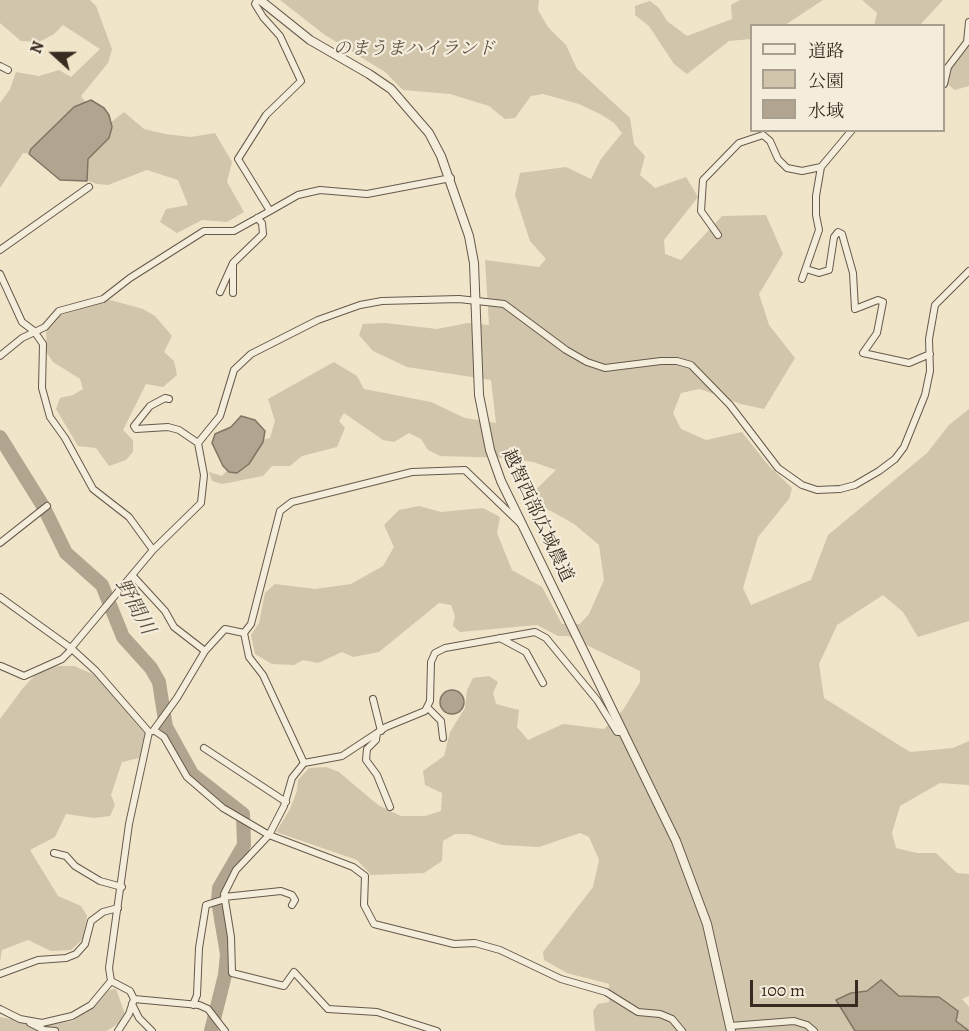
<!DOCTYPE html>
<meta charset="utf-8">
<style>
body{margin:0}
#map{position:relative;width:969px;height:1031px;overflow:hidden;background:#f0e4c9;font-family:Alegreya,"Noto Serif JP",serif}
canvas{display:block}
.legend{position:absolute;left:750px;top:24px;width:195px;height:108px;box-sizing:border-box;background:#f5eddc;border:2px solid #a99f91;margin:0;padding:8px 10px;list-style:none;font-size:18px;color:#382b21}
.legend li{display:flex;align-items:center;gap:12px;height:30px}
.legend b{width:30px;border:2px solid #a99f91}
.north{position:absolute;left:24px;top:24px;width:60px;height:60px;-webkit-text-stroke:4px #f5eddc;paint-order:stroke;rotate:291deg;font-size:16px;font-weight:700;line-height:24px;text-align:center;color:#382b21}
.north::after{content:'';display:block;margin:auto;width:21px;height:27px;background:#382b21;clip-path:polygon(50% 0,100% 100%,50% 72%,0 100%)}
.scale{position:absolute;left:750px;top:980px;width:108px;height:27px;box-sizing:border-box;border:3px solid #382b21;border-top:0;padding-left:8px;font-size:18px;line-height:21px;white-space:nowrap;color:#382b21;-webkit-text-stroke:4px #f5eddc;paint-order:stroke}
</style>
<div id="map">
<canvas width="969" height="1031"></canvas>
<ul class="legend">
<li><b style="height:8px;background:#f5eddc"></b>道路</li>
<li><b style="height:16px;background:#d1c5ac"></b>公園</li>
<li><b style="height:16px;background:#b1a590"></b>水域</li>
</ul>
<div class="north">N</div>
<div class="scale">100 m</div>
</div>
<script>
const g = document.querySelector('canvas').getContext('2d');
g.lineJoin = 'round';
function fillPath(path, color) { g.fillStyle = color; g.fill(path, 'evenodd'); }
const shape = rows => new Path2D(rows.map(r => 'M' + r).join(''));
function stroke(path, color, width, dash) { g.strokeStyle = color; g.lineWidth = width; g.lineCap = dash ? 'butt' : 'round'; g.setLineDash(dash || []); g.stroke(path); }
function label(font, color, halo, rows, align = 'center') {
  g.font = font + ' Alegreya,"Noto Serif JP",serif'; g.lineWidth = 4.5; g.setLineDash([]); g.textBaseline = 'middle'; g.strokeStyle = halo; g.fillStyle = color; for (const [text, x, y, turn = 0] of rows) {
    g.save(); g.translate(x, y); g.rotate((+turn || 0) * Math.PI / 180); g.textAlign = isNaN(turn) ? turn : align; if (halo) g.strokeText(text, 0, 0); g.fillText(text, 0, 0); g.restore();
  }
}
const green = shape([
 [0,0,90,0,96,6,112,49,108,63,81,96,105,127,124,112,144,129,165,134,191,137,215,133,232,162,227,182,244,212,227,222,202,220,177,233,160,222,166,209,188,205,178,180,147,170,108,185,97,184,76,176,44,154,23,153,0,188,0,103,10,89,16,72,39,76,59,70,71,77,100,49,63,25,54,34,39,42,21,41,0,23],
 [280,0,539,0,538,10,548,27,566,45,577,69,630,118,634,144,645,156,640,175,655,188,686,177,698,197,664,240,665,254,681,260,722,216,766,215,783,254,759,294,769,325,795,358,764,409,741,404,700,389,681,393,673,413,681,429,706,440,742,432,768,465,792,488,789,499,758,537,743,588,751,605,811,580,828,535,927,453,949,425,969,409,969,621,918,637,903,612,883,595,837,625,819,664,824,698,910,752,953,748,969,741,969,785,940,783,900,806,892,833,896,848,917,853,936,853,957,873,969,874,969,996,962,999,969,1007,969,1031,595,1031,593,1011,598,1004,609,1002,609,984,567,973,544,960,543,952,593,887,599,860,589,837,580,833,539,847,502,845,469,834,455,834,443,841,442,861,424,873,371,875,357,860,276,832,290,809,297,791,298,780,309,768,326,767,339,772,378,805,401,816,425,816,441,811,442,793,425,785,423,771,444,756,450,732,465,708,467,690,473,678,489,676,498,682,493,693,496,704,519,710,517,727,528,740,563,724,604,729,623,710,640,682,640,671,568,636,558,636,537,625,460,632,453,626,455,616,451,605,439,603,379,652,353,657,342,652,318,663,303,660,294,665,272,664,255,654,251,635,259,623,265,593,275,584,315,589,351,584,383,566,394,547,384,525,399,510,419,506,441,512,483,508,500,517,497,533,512,570,542,587,562,624,580,624,589,614,604,580,599,545,574,524,551,511,523,502,556,470,533,462,508,458,440,456,428,450,421,439,409,433,394,442,383,440,344,413,339,421,345,428,337,447,302,456,290,466,272,466,263,476,222,484,212,481,209,472,222,476,253,442,270,438,275,421,268,399,334,362,357,376,364,389,431,402,465,418,496,423,491,380,407,367,373,351,359,335,363,324,385,323,437,329,468,323,489,325,485,260,539,267,546,259,530,241,515,195,520,173,566,167,591,179,601,159,622,133,614,123,602,115,579,104,543,94,531,96,515,118,505,119,489,106,450,94,403,90,385,72,325,35],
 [740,0,823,0,785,25,752,26,751,39,729,41,687,74,674,64,649,26,635,15,635,6,650,1,659,8,667,21,687,36,732,19,731,5],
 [862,0,943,0,920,25,874,26,877,13],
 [969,43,969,86,955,90,947,84,951,65],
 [110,300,143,309,155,316,172,336,164,352,174,361,177,375,163,387,146,384,123,430,133,440,133,452,126,460,109,466,96,448,78,446,56,409,60,398,73,395,83,389,80,379,53,362,47,353,46,332,61,315],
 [59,666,74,666,95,675,145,734,139,758,122,762,111,795,115,805,110,816,94,818,66,814,55,837,30,850,58,896,81,906,87,916,83,939,71,950,51,951,28,940,2,950,0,962,0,719,23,688,41,669],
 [116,989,125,1014,119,1023,107,1031,0,1031,0,1017,42,1025,73,1021,97,1004,109,990]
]);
const water = shape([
 [91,100,104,108,109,115,112,127,109,138,88,159,87,181,60,180,29,154,31,149,74,107,91,100],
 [241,416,255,420,265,431,263,442,249,464,237,473,229,472,223,466,212,443,215,434,231,427,241,416],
 '440 702a12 12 0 1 1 24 0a12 12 0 1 1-24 0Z',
 [881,980,899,996,939,997,958,1011,956,1021,969,1031,855,1031,836,1000,851,993,867,991,881,980]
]);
const river = shape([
 [0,437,43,506,66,553,102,585,123,637,151,668,159,682,166,727,192,774,243,814,244,845,219,888,218,901,227,954,225,975,211,1031]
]);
const minor = shape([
 [0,66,8,70],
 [944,84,948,67,967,42,969,22],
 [270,211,298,195,320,190,367,194,451,178],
 [718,235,701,211,703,180,739,143,763,135,770,141,778,159,787,168,802,171,821,167,852,130],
 [0,250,89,187],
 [806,269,819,273,829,270,834,237,838,232,842,234,853,273,855,309,878,300,883,302,877,333,863,353,909,363,930,354],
 [0,274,22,322,34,331,43,344,42,388,50,417,65,438,93,489,129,517,153,550],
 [802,279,819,230,816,215,816,196,821,167],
 [220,292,233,263],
 [233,293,233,263,263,234,262,223,257,218],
 [0,356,22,338,45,327,59,311,103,299,130,278,204,231,234,231,270,211,238,159,266,115,301,81,280,36,263,17,255,4,257,0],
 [169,399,165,398,150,406,134,426,136,429,168,427,179,430,198,443],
 [0,543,47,506],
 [132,575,165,611,174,627,205,651],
 [0,597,72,649,96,671,149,732],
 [244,633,251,624,280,511,292,502,412,472,465,470,521,524],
 [244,633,249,657,263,675,304,763],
 [500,638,526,652,543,683],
 [71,648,153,550,201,503,204,475,198,443,220,416,234,370,251,354,318,320,360,305,382,301,459,299,504,304,566,350,587,362,605,368,661,361,677,361,691,365,730,405,778,468,802,485,817,490,840,489,855,485,879,471,895,459,904,447,925,395,930,371,929,339,935,305,969,271],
 [1,666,24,676,62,659,72,649],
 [373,699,381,731],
 [428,708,441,721,443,738],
 [153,731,177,698,205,651,225,629,244,633],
 [155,731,164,737,187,777,223,808,269,835,353,867,365,876,364,905,374,924,454,944,475,943,500,950,561,979,606,992,638,1012,660,1014,672,1019,682,1031],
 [377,733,376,740,367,749,366,760,377,775,390,807],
 [204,748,286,802],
 [54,853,66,856,75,866,100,881,122,887],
 [224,897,281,891,292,895,295,900,292,905],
 [0,974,38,960,66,958,76,954,85,944,91,921,103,912,118,908],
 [134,999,199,1005,208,1009,225,1031],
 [132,1004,139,1018,152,1031],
 [193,1005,197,995,199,948,206,905,225,899],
 [0,1009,20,1019,42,1023,72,1016,91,1005,111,981],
 [30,1023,44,1030,55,1031],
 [730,1026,794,1021,807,1025,814,1031],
 [118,1031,129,1014,134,999,130,991,111,981,109,968,129,824,149,732],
 [437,1031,377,1012,328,1009,294,972,284,986,232,973,231,937,224,894,236,870,269,835,284,806,292,778,304,763,342,756,386,727,425,711,430,701,431,662,435,653,445,648,535,632,546,638,597,700,617,732,624,732]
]);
const tertiary = shape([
 [260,0,310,40,369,74,391,89,429,133,441,156,469,236,474,263,479,395,490,450,501,481,676,841,707,924,731,1031]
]);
const parkNames = [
 ["のまうまハイランド",414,50]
];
const streetNames = [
 ["越智西部広域農道",537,516,65]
];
const waterNames = [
 ["野間川",134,607,61]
];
fillPath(green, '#d1c5ac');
fillPath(water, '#b1a590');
stroke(water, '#817464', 1.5);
stroke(river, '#b1a590', 14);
stroke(minor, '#66594b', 8);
stroke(tertiary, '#66594b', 10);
stroke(minor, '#f5eddc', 6);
stroke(tertiary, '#f5eddc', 8);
label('italic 18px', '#5e5244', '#f5eddc', parkNames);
label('18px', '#382b21', '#f5eddc', streetNames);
label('italic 20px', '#5c5042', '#f5eddc', waterNames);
</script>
